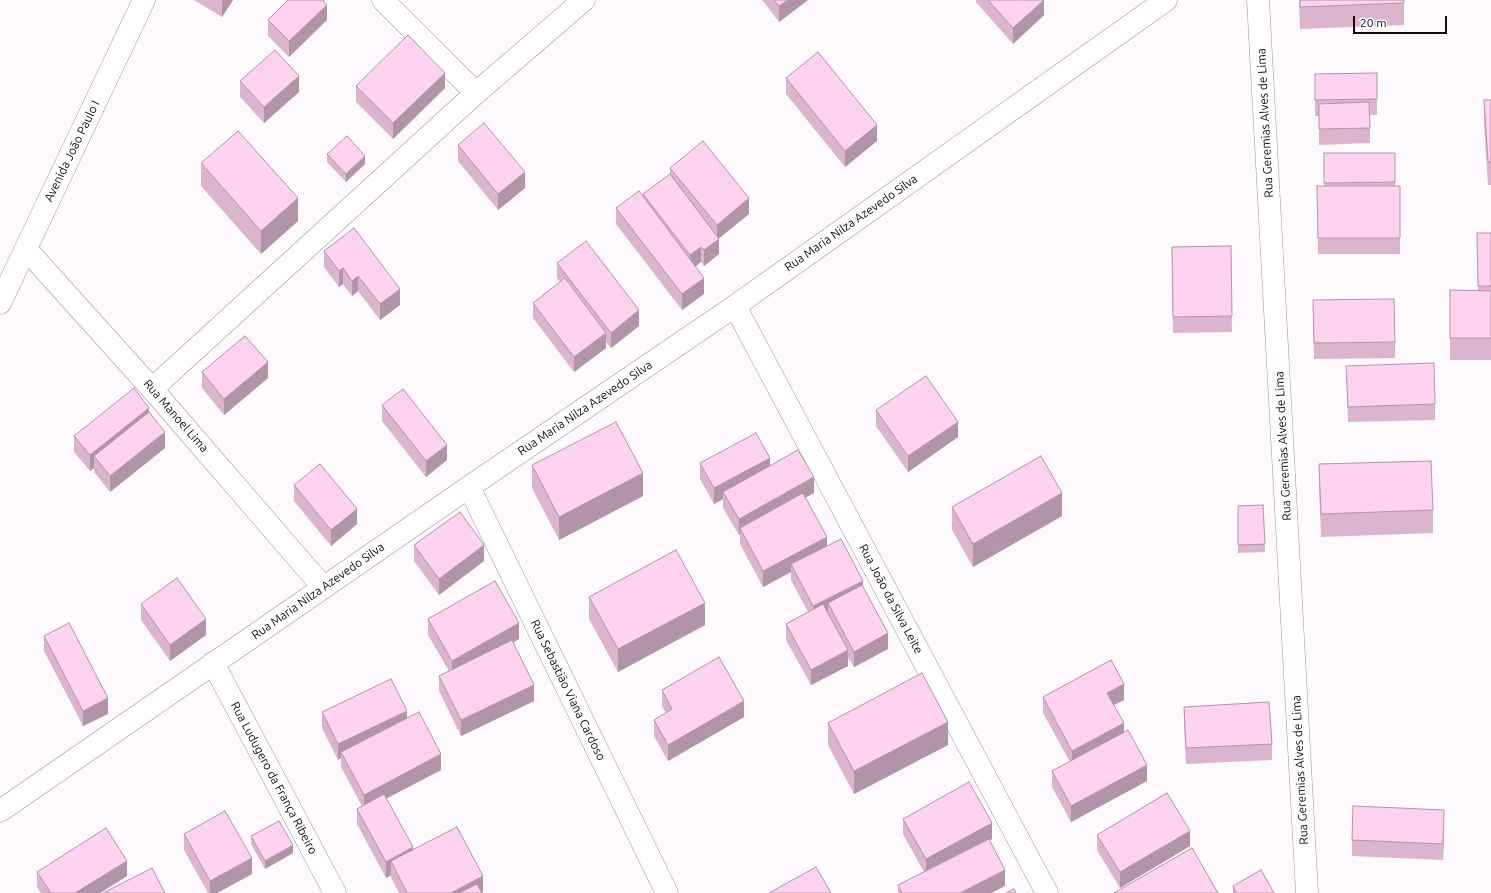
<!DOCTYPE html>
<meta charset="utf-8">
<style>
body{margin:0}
#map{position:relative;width:1491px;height:893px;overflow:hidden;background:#fdf9fc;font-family:Ubuntu,sans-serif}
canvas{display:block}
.scale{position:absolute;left:1353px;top:16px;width:94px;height:18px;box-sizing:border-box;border:2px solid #110b0f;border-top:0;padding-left:5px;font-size:12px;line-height:14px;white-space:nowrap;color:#110b0f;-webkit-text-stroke:3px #fff;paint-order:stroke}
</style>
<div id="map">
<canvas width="1491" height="893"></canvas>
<div class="scale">20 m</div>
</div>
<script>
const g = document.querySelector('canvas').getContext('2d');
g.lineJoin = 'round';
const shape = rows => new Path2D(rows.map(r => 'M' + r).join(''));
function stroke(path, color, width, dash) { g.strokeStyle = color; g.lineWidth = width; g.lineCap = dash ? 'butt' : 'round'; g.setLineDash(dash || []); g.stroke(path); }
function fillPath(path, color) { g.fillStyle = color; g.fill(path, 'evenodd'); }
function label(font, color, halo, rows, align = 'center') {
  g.font = font + ' Ubuntu,sans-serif'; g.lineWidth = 4; g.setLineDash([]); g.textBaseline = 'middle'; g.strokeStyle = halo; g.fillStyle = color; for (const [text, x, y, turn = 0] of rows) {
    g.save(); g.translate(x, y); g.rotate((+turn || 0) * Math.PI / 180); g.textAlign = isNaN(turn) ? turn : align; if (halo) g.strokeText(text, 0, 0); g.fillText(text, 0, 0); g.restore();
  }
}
const minor = shape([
 [383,0,476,93],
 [1258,0,1307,893],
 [26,249,152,389,323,587],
 [735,306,1047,893],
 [152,389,476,93,584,0],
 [469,487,667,893],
 [213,663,335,893],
 [0,811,469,487,735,306,1166,0]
]);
const major = shape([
 [0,303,144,0]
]);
const wall = shape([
 [194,0,233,0,222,17],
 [762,0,808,0,779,22],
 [976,0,1044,0,1044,15,1013,44,976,2],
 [1299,0,1404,0,1404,25,1300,29],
 [268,20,327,20,289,57,268,36],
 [1377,73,1377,115,1370,115,1370,143,1319,145,1319,116,1315,116,1315,74],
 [786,78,877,141,845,167,786,94],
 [240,81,299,92,264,123,240,97],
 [356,86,445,88,393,139,356,102],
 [1484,100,1491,100,1491,185,1488,185,1484,123],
 [458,145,525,188,498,210,458,161],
 [1324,153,1395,153,1395,186,1400,186,1400,254,1318,254,1317,186,1324,186],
 [327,154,365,164,346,182,327,162],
 [201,163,298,221,261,254,201,186],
 [670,168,749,214,719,238,719,254,704,266,701,262,696,266,704,294,682,310,616,224,616,208,643,196,643,194,670,174],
 [1477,233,1491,233,1491,360,1450,360,1450,290,1478,290],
 [1231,246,1232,332,1173,333,1172,247],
 [324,251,400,305,380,320,358,291,352,296,343,284,339,287,324,267],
 [557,263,639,326,611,348,606,342,606,348,574,372,533,318,533,303,560,282,557,278],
 [1313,300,1395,342,1395,358,1314,359],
 [1346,366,1435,404,1435,420,1348,422],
 [202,372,268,378,224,415,202,388],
 [382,405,447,460,426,477,382,421],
 [876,410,958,437,908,472,876,426],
 [149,413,165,448,110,492,94,472,94,468,90,471,74,452,74,436],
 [700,463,770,466,814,493,805,497,827,546,863,587,888,649,854,667,848,658,848,666,811,685,786,640,786,624,808,612,791,580,791,572,763,587,740,544,740,535,739,535,723,508,723,499,714,504,700,479],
 [1319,464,1433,510,1433,533,1321,537,1319,487],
 [532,465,643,496,559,540,532,488],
 [294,485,357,524,331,546,294,501],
 [1238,506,1265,544,1265,552,1238,553],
 [952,507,1062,516,973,567,952,530],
 [414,545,484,561,439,595,414,561],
 [589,597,705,625,618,672,589,619],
 [141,604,206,635,170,661,141,620],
 [428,619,519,639,513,642,534,701,461,736,439,691,439,676,449,671,428,635],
 [44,636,108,714,83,726,44,651],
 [662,690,744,717,668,761,654,736,654,720,666,713,662,706],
 [1043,697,1124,700,1114,705,1124,732,1147,781,1071,822,1052,787,1052,771,1070,762,1043,713],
 [1184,707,1272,744,1272,760,1186,764,1184,722],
 [322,712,407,717,441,770,386,799,413,850,483,892,482,893,399,893,391,877,391,875,386,878,357,824,357,809,362,806,341,767,341,758,338,760,322,728],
 [828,723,948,745,854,794,828,745],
 [903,819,992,839,990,840,1005,886,991,893,898,893,898,885,924,872,903,834],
 [1444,826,1443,860,1352,856,1352,840],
 [184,834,252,874,217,893,208,893,184,850],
 [1097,835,1190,846,1120,888,1097,850],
 [251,836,293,853,265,869,251,844],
 [37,872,127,876,100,893,41,893,37,887],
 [1233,886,1274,893,1233,893]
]);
const shadedWall = shape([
 [223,0,233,0,222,17,222,2],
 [788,0,808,0,779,22,779,6],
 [1044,0,1044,15,1013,44,1013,28],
 [327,5,327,20,289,57,289,41],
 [445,73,445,88,393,139,393,123],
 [299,76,299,92,264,123,264,107],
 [877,125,877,141,845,167,845,151],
 [365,156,365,164,346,182,346,174],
 [525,172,525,188,498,210,498,194],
 [298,198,298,221,261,254,261,231],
 [749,198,749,214,717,240,717,225],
 [719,239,719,254,704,266,704,250],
 [701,247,701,262,690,271,690,255],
 [343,268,343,284,339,287,339,271],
 [358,276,358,291,352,296,352,281],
 [704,278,704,294,682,310,682,294],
 [400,289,400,305,380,320,380,304],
 [639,310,639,326,611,348,611,333],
 [606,333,606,348,574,372,574,357],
 [268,362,268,378,224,415,224,399],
 [149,408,149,423,94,456,94,468,90,471,90,455],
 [958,422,958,437,908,472,908,456],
 [165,432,165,448,110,492,110,476],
 [447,445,447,460,426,477,426,461],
 [770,458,770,473,723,492,723,499,714,504,714,488],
 [643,473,643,496,559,540,559,517],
 [814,477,814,493,742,533,740,528,740,535,739,535,739,519],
 [1062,493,1062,516,973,567,973,544],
 [357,509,357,524,331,546,331,530],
 [827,537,827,552,791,564,791,572,763,587,763,571],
 [484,545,484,561,439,595,439,579],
 [863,581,863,597,828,603,828,615,813,622,813,606],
 [705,603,705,625,618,672,618,649],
 [206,619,206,635,170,661,170,645],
 [519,623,519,639,452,677,452,661],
 [888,633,888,649,854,667,854,652],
 [848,650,848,666,811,685,811,670],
 [1124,684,1124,700,1107,708,1107,693],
 [534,685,534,701,461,736,461,720],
 [108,698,108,714,83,726,83,711],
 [744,701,744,717,668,761,668,745],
 [407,711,407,727,341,752,341,758,338,760,338,744],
 [948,722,948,745,854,794,854,771],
 [1124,723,1124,739,1072,767,1072,751],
 [441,754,441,770,364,810,364,795],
 [1147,765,1147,781,1071,822,1071,806],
 [1444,810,1444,826,1443,860,1443,844],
 [992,823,992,839,926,875,926,859],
 [1190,831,1190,846,1120,888,1120,872],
 [293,845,293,853,265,869,265,861],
 [413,847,413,863,391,861,391,875,386,878,386,862],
 [252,858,252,874,217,893,210,893,210,881],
 [127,861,127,876,100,893,75,893],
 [1005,870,1005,886,991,893,960,893],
 [483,876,483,892,482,893,451,893]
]);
const building = shape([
 [288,0,323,0,327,5,289,41,268,20,288,0],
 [774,0,788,0,779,6,774,0],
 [988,0,1044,0,1013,28,988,0],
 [1300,0,1404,0,1404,3,1300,7,1300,0],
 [408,35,445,73,393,123,356,86,408,35],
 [275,50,299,76,264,107,240,81,275,50],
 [818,52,877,125,845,151,786,78,818,52],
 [1377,73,1377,99,1315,100,1315,74,1377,73],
 [1484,100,1491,100,1491,162,1488,162,1484,100],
 [1369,102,1370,128,1319,129,1319,104,1369,102],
 [484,123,525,172,498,194,458,145,484,123],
 [238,131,298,198,261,231,201,163,238,131],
 [347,136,365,156,346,174,327,154,347,136],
 [703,141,749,198,717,225,670,168,703,141],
 [1324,153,1395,153,1395,182,1324,183,1324,153],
 [670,174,719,239,704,250,701,247,690,255,643,194,670,174],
 [1317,186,1400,186,1400,238,1318,238,1317,186],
 [639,191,704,278,682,294,616,208,639,191],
 [354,228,400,289,380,304,358,276,352,281,343,268,339,271,324,251,354,228],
 [1477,233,1491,233,1491,286,1478,286,1477,233],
 [586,241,639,310,611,333,557,263,586,241],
 [1231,246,1232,316,1173,317,1172,247,1231,246],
 [565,278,606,333,574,357,533,303,565,278],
 [1450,290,1491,291,1491,338,1450,338,1450,290],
 [1394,299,1395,342,1314,343,1313,300,1394,299],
 [245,336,268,362,224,399,202,372,245,336],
 [1434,363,1435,404,1348,407,1346,366,1434,363],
 [926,376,958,422,908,456,876,410,926,376],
 [134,388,149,408,90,455,74,436,134,388],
 [403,389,447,445,426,461,382,405,403,389],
 [149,412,165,432,110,476,94,456,149,412],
 [616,422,643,473,559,517,532,465,616,422],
 [756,433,770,458,714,488,700,463,756,433],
 [798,450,814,477,739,519,723,492,798,450],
 [1041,456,1062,493,973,544,952,507,1041,456],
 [1431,461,1433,510,1321,514,1319,464,1431,461],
 [320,464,357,509,331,530,294,485,320,464],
 [803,493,827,537,763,571,740,528,803,493],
 [1263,505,1265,544,1238,545,1238,506,1263,505],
 [460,512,484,545,439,579,414,545,460,512],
 [841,539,863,581,813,606,791,564,841,539],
 [676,550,705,603,618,649,589,597,676,550],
 [177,578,206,619,170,645,141,604,177,578],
 [495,581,519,623,452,661,428,619,495,581],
 [862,585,888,633,854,652,828,603,862,585],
 [823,604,848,650,811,670,786,624,823,604],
 [69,623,108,698,83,711,44,636,69,623],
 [512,640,534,685,461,720,439,676,512,640],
 [719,657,744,701,668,745,654,720,672,709,662,690,719,657],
 [1111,660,1124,684,1107,693,1124,723,1072,751,1043,697,1111,660],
 [922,673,948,722,854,771,828,723,922,673],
 [391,679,407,711,338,744,322,712,391,679],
 [1269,702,1272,744,1186,748,1184,707,1269,702],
 [419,712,441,754,364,795,341,752,419,712],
 [1128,730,1147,765,1071,806,1052,771,1128,730],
 [969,782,992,823,926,859,903,819,969,782],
 [1167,793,1190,831,1120,872,1097,835,1167,793],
 [384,794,413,847,386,862,357,809,384,794],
 [1353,806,1444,810,1443,844,1352,840,1353,806],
 [225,811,252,858,210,881,184,834,225,811],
 [279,821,293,845,265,861,251,836,279,821],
 [457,827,483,876,451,893,407,893,391,861,457,827],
 [106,828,127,861,75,893,51,893,37,872,106,828],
 [989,839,1005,870,960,893,902,893,898,885,989,839],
 [1192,848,1218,893,1114,893,1192,848],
 [816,867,831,893,769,893,816,867],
 [152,868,165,893,103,893,152,868],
 [1261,870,1274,893,1237,893,1233,886,1261,870],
 [477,884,482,893,459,893,477,884],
 [1014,889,1016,893,1006,893,1014,889]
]);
const streetNames = [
 ["Rua Geremias Alves de Lima",1265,123,-93],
 ["Avenida João Paulo I",72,151,-64],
 ["Rua Maria Nilza Azevedo Silva",851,223,-35],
 ["Rua Maria Nilza Azevedo Silva",585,408,-34],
 ["Rua Manoel Lima",176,416,49],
 ["Rua Geremias Alves de Lima",1283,446,-93],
 ["Rua Maria Nilza Azevedo Silva",318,591,-35],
 ["Rua João da Silva Leite",891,599,62],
 ["Rua Sebastião Viana Cardoso",568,690,64],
 ["Rua Geremias Alves de Lima",1300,770,-93],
 ["Rua Ludugero da França Ribeiro",274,778,62]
];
stroke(minor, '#a5939f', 23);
stroke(major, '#a5939f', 23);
stroke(minor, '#fff', 22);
stroke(major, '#fff', 22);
fillPath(wall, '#dbb5ce');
fillPath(shadedWall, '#b294a8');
fillPath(building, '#ffd3f0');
stroke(building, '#b294a8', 1);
label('12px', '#110b0f', '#fff', streetNames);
</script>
